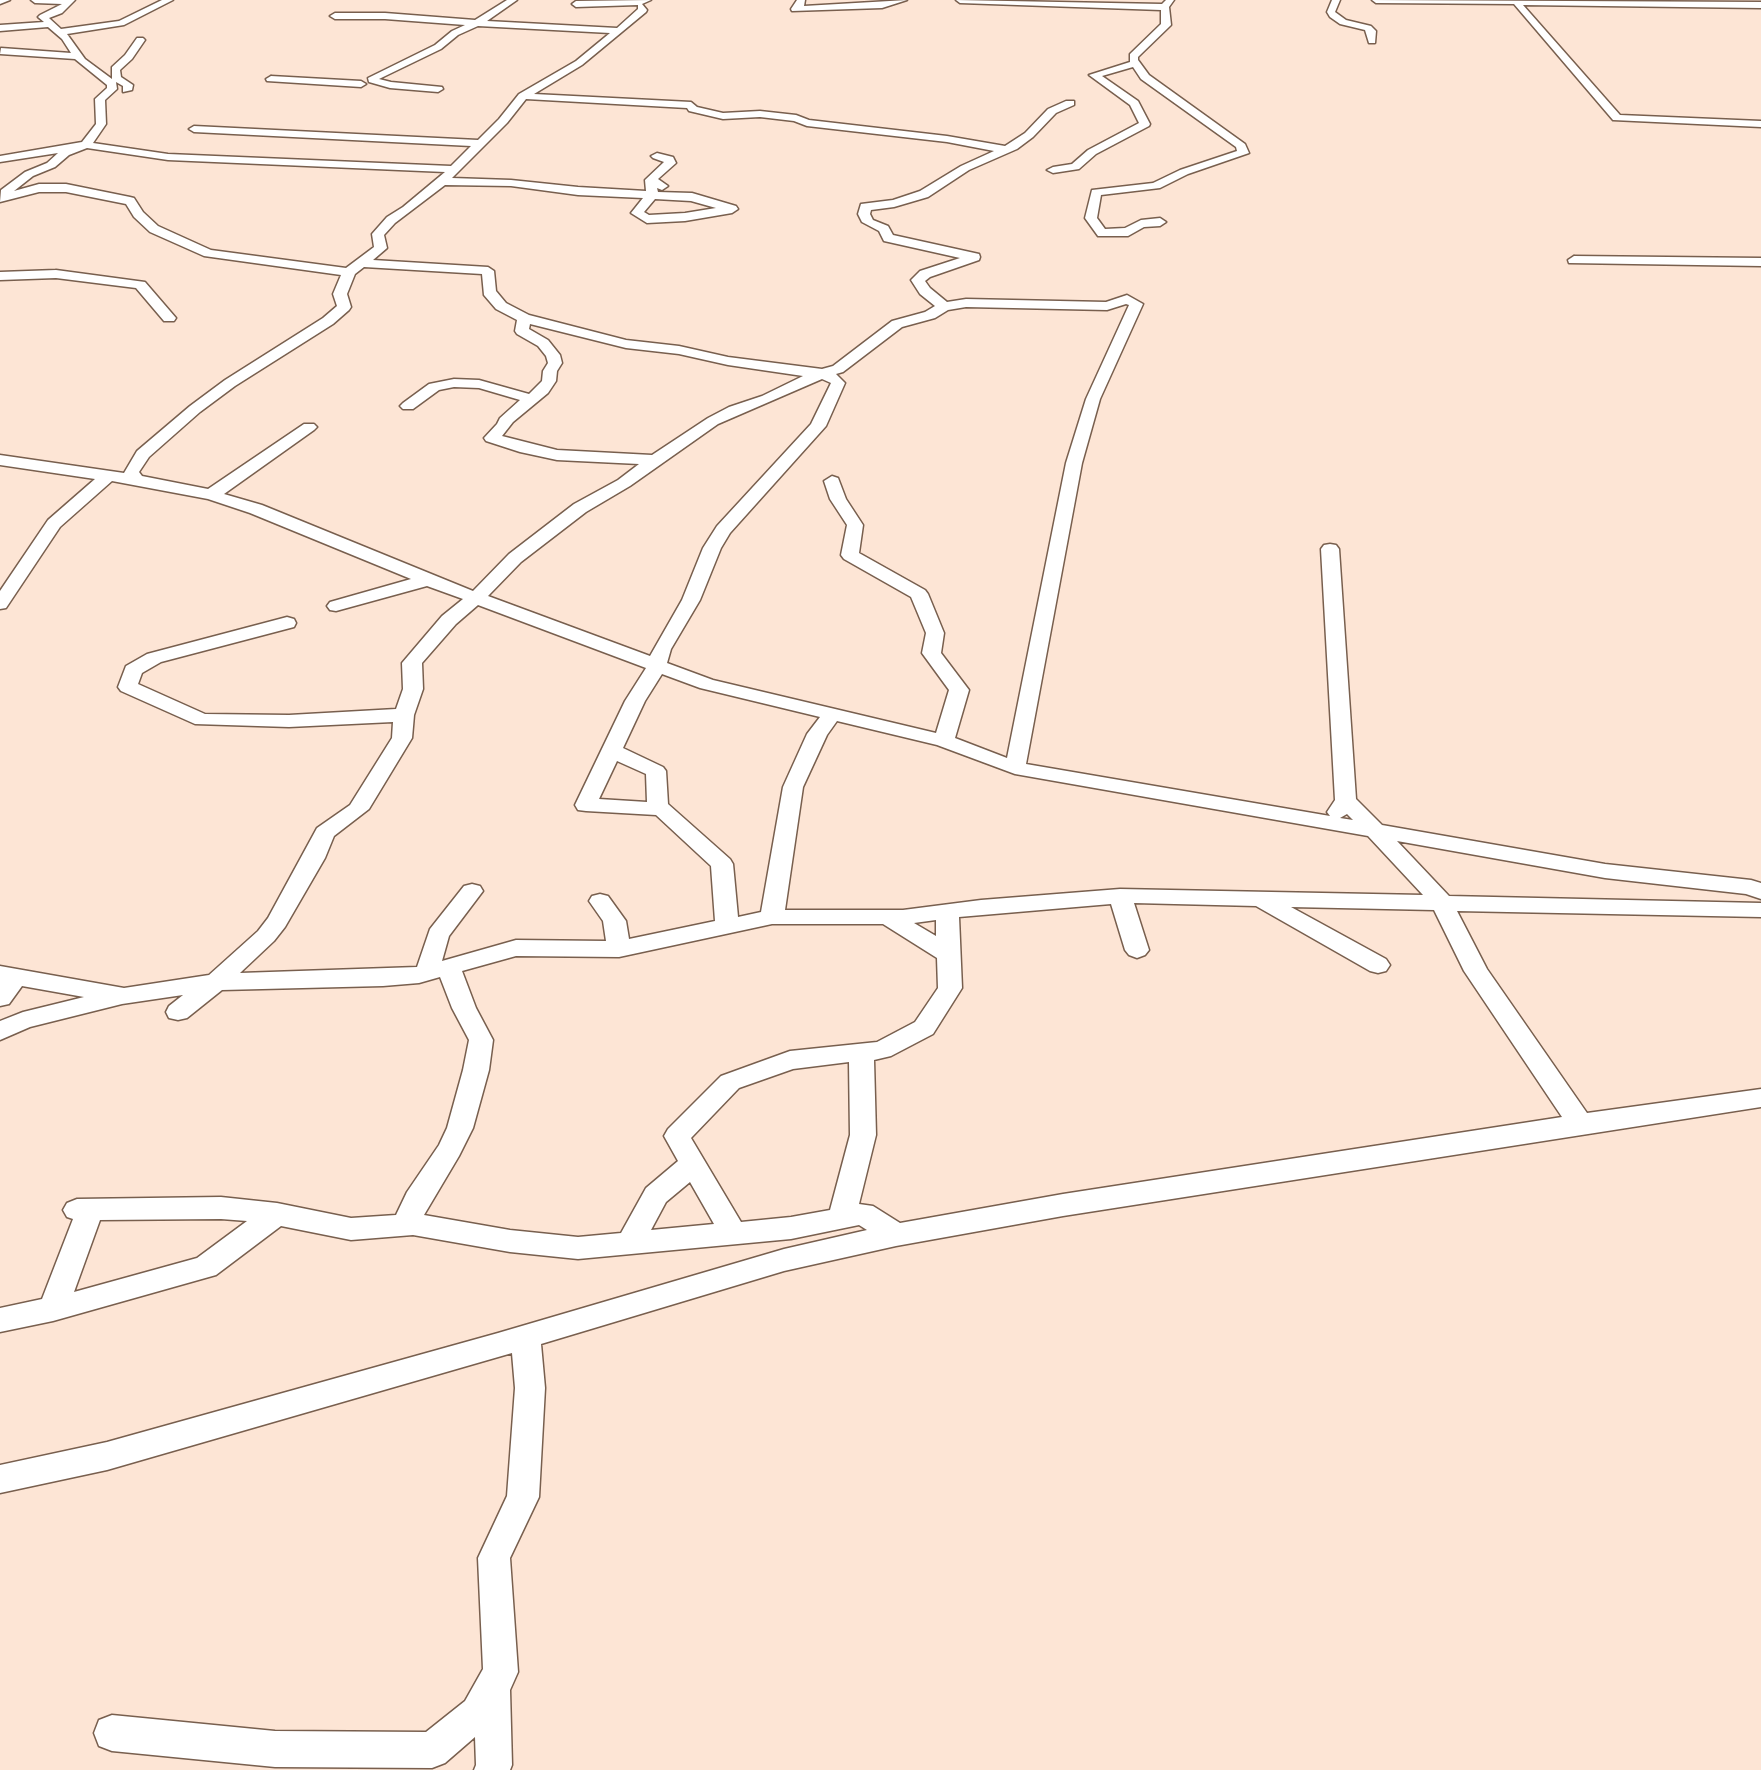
<!DOCTYPE html>
<style>
body{margin:0}
canvas{display:block;background:#fde5d5}
</style>
<canvas width="1761" height="1770"></canvas>
<script>
const g = document.querySelector('canvas').getContext('2d');
g.lineJoin = 'round';
const shape = rows => new Path2D(rows.map(r => 'M' + r).join(''));
function stroke(path, color, width, dash) { g.strokeStyle = color; g.lineWidth = width; g.lineCap = dash ? 'butt' : 'round'; g.setLineDash(dash || []); g.stroke(path); }
function fillPath(path, color) { g.fillStyle = color; g.fill(path, 'evenodd'); }
const minor = shape([
 [0,0,10,0,0,4,0,0],
 [31,0,75,0,62,13,49,18,61,29,119,21,162,0,173,0,124,25,67,34,85,59,112,79,112,67,125,55,137,38,143,38,145,40,132,59,120,70,121,77,133,85,132,90,123,92,123,86,116,82,117,89,105,100,106,124,93,143,168,154,451,166,471,146,194,132,189,129,194,126,478,140,499,119,519,94,576,61,610,33,478,26,458,35,441,49,379,79,391,82,442,87,443,89,438,92,390,88,369,82,368,78,435,45,452,31,465,25,385,19,335,19,330,16,335,13,385,13,475,20,507,0,517,0,487,21,617,28,638,9,638,5,576,7,572,4,576,1,651,0,642,4,647,10,646,12,582,65,534,94,691,102,697,107,723,113,760,111,796,115,809,120,947,136,1005,146,1025,133,1048,109,1066,101,1074,101,1074,105,1056,113,1033,137,1017,149,969,170,928,197,894,207,871,210,870,214,873,220,888,226,893,235,979,254,980,257,979,260,930,277,925,281,930,288,947,302,966,299,1106,302,1127,295,1143,304,1100,399,1082,463,1026,764,1330,816,1327,812,1335,800,1321,549,1324,545,1330,544,1336,545,1339,549,1356,799,1382,825,1605,864,1751,880,1761,883,1761,899,1746,894,1605,878,1397,841,1449,896,1761,903,1761,917,1457,911,1487,969,1587,1113,1761,1089,1761,1107,1063,1216,896,1246,784,1271,541,1344,545,1388,539,1497,510,1558,518,1672,510,1690,512,1765,510,1770,474,1770,476,1765,475,1737,445,1763,432,1768,275,1767,112,1751,99,1746,94,1733,99,1720,112,1715,275,1731,426,1732,465,1701,483,1669,478,1558,507,1496,515,1388,512,1353,107,1470,0,1493,0,1465,107,1442,498,1333,784,1249,867,1230,859,1225,791,1239,578,1259,510,1252,413,1235,351,1240,281,1226,216,1275,53,1321,0,1332,0,1308,42,1299,73,1219,67,1217,63,1210,67,1203,77,1199,221,1197,277,1203,351,1218,396,1215,407,1192,439,1145,447,1128,463,1070,469,1040,452,1008,440,977,419,983,383,986,222,990,187,1018,178,1020,169,1018,166,1012,169,1006,183,995,122,1004,30,1027,0,1040,0,1021,23,1012,84,997,22,986,9,1004,0,1006,0,966,124,988,209,975,258,931,268,918,317,828,350,805,392,738,393,722,289,727,195,724,121,691,118,687,126,666,147,654,287,617,294,619,296,623,294,627,161,662,142,673,138,684,205,714,289,715,396,709,403,689,402,663,442,616,463,599,427,586,336,611,330,610,327,606,330,602,411,579,250,513,208,499,112,481,60,527,6,608,0,609,0,591,48,520,95,479,0,465,0,455,124,473,137,451,190,406,225,380,323,318,337,306,333,294,341,275,204,256,150,232,134,217,126,204,66,192,39,192,0,202,1,190,25,172,47,163,58,153,0,162,0,156,82,142,96,124,95,99,107,88,107,85,75,59,0,54,1,48,71,53,62,39,48,27,0,31,0,25,44,22,38,17,40,15,62,4,35,3,31,0],
 [526,99,687,108,689,111,723,119,760,117,794,121,807,126,947,142,994,151,961,166,920,191,893,200,861,204,858,214,862,222,879,231,884,241,960,258,920,271,911,280,920,294,935,306,925,312,892,321,833,366,822,369,728,357,679,346,626,340,529,315,506,303,496,291,494,271,488,267,373,260,387,248,384,235,395,223,445,185,511,186,578,195,643,198,631,213,647,223,685,221,732,213,738,209,736,206,692,193,658,192,657,188,662,190,668,186,658,179,676,163,673,157,657,153,651,156,653,158,664,162,645,180,646,191,578,187,511,180,452,178,507,123,526,99],
 [87,148,168,160,445,172,403,207,387,217,372,234,374,247,346,268,211,250,158,226,143,212,134,198,130,197,66,184,39,184,14,191,33,176,55,167,69,155,87,148],
 [655,199,691,201,716,208,685,213,649,215,644,212,655,199],
 [364,267,482,274,484,295,496,309,517,320,515,331,517,334,538,346,546,356,548,363,543,371,542,381,529,394,479,380,454,379,429,384,403,403,400,406,403,409,413,409,439,390,454,387,479,388,520,400,500,418,497,424,484,438,486,441,520,452,557,460,639,464,618,480,574,504,509,554,473,591,262,505,224,494,314,430,317,427,314,424,304,424,208,489,142,476,139,472,149,457,200,412,235,386,333,324,349,310,351,307,347,294,355,274,364,267],
 [1126,304,1129,305,1086,399,1066,463,1007,758,955,738,969,690,941,653,944,633,928,594,925,590,859,553,863,525,846,499,838,478,832,476,824,481,830,499,847,525,841,555,844,559,911,597,926,633,922,653,949,690,936,733,713,680,667,663,671,649,700,600,721,548,730,533,826,426,845,383,836,374,843,372,902,327,935,318,948,310,966,307,1107,310,1126,304],
 [530,324,626,348,679,354,728,365,803,376,762,396,729,407,708,418,652,455,557,450,502,436,513,422,548,393,556,381,557,371,562,363,560,355,548,340,529,329,530,324],
 [822,379,831,383,811,424,717,526,703,548,682,600,650,656,488,596,521,562,586,512,630,486,718,424,822,379],
 [478,605,646,668,625,701,575,805,578,810,586,811,656,815,711,866,715,921,629,939,626,921,608,896,600,894,592,896,589,901,603,921,606,941,516,940,442,961,449,936,483,891,480,886,472,884,464,886,430,929,417,967,240,973,274,941,285,927,325,858,334,836,369,809,412,738,414,715,423,689,422,663,456,624,478,605],
 [662,674,700,688,820,717,807,734,783,787,761,912,738,917,733,864,730,859,668,804,666,771,663,767,623,748,645,701,662,674],
 [837,721,937,745,1015,774,1368,836,1423,895,1120,889,981,900,903,910,785,910,803,787,827,735,837,721],
 [617,761,646,774,647,802,599,799,617,761],
 [1347,814,1353,820,1340,818,1347,814],
 [1134,903,1256,906,1370,971,1378,973,1386,971,1390,965,1386,959,1291,907,1434,910,1464,971,1562,1117,1063,1194,900,1223,873,1206,859,1204,876,1135,874,1060,891,1056,933,1034,962,988,959,917,1111,904,1125,950,1129,955,1137,958,1145,955,1149,950,1134,903],
 [936,920,936,936,914,923,936,920],
 [772,924,883,924,937,958,938,988,915,1022,877,1042,790,1051,721,1076,668,1129,664,1136,678,1161,646,1188,621,1233,578,1237,510,1230,424,1215,459,1156,473,1128,489,1070,493,1040,476,1008,462,971,516,956,619,957,772,924],
 [849,1062,850,1135,830,1210,791,1217,741,1222,691,1138,739,1088,793,1069,849,1062],
 [690,1182,714,1224,651,1230,666,1202,690,1182],
 [221,1219,247,1221,197,1258,74,1292,100,1220,221,1219],
 [797,0,805,0,804,6,907,0,882,8,792,11,791,9,797,0],
 [956,0,1162,4,1166,0,1174,0,1169,7,1171,25,1138,57,1138,60,1149,75,1245,144,1249,153,1188,174,1160,188,1101,195,1097,218,1105,229,1125,228,1141,220,1160,218,1166,222,1160,226,1144,227,1128,236,1098,236,1085,218,1092,190,1153,183,1180,170,1237,151,1236,147,1141,79,1133,67,1102,76,1138,101,1150,124,1149,126,1096,154,1079,169,1053,173,1047,170,1053,167,1072,164,1088,150,1139,123,1130,105,1089,75,1130,62,1130,54,1161,24,1161,10,960,3,956,0],
 [1332,0,1340,0,1335,12,1346,20,1371,26,1376,31,1375,43,1369,43,1365,30,1340,24,1330,17,1327,12,1332,0],
 [1372,0,1761,2,1761,8,1523,5,1620,115,1761,121,1761,127,1613,120,1514,4,1376,3,1372,0],
 [271,76,361,81,366,84,361,87,267,81,266,79,271,76],
 [1574,256,1761,258,1761,266,1569,263,1568,260,1574,256],
 [56,270,145,282,176,318,174,321,164,321,136,288,56,278,0,280,0,272,56,270]
]);
stroke(minor, '#785f4e', 3);
fillPath(minor, '#fff');
</script>
